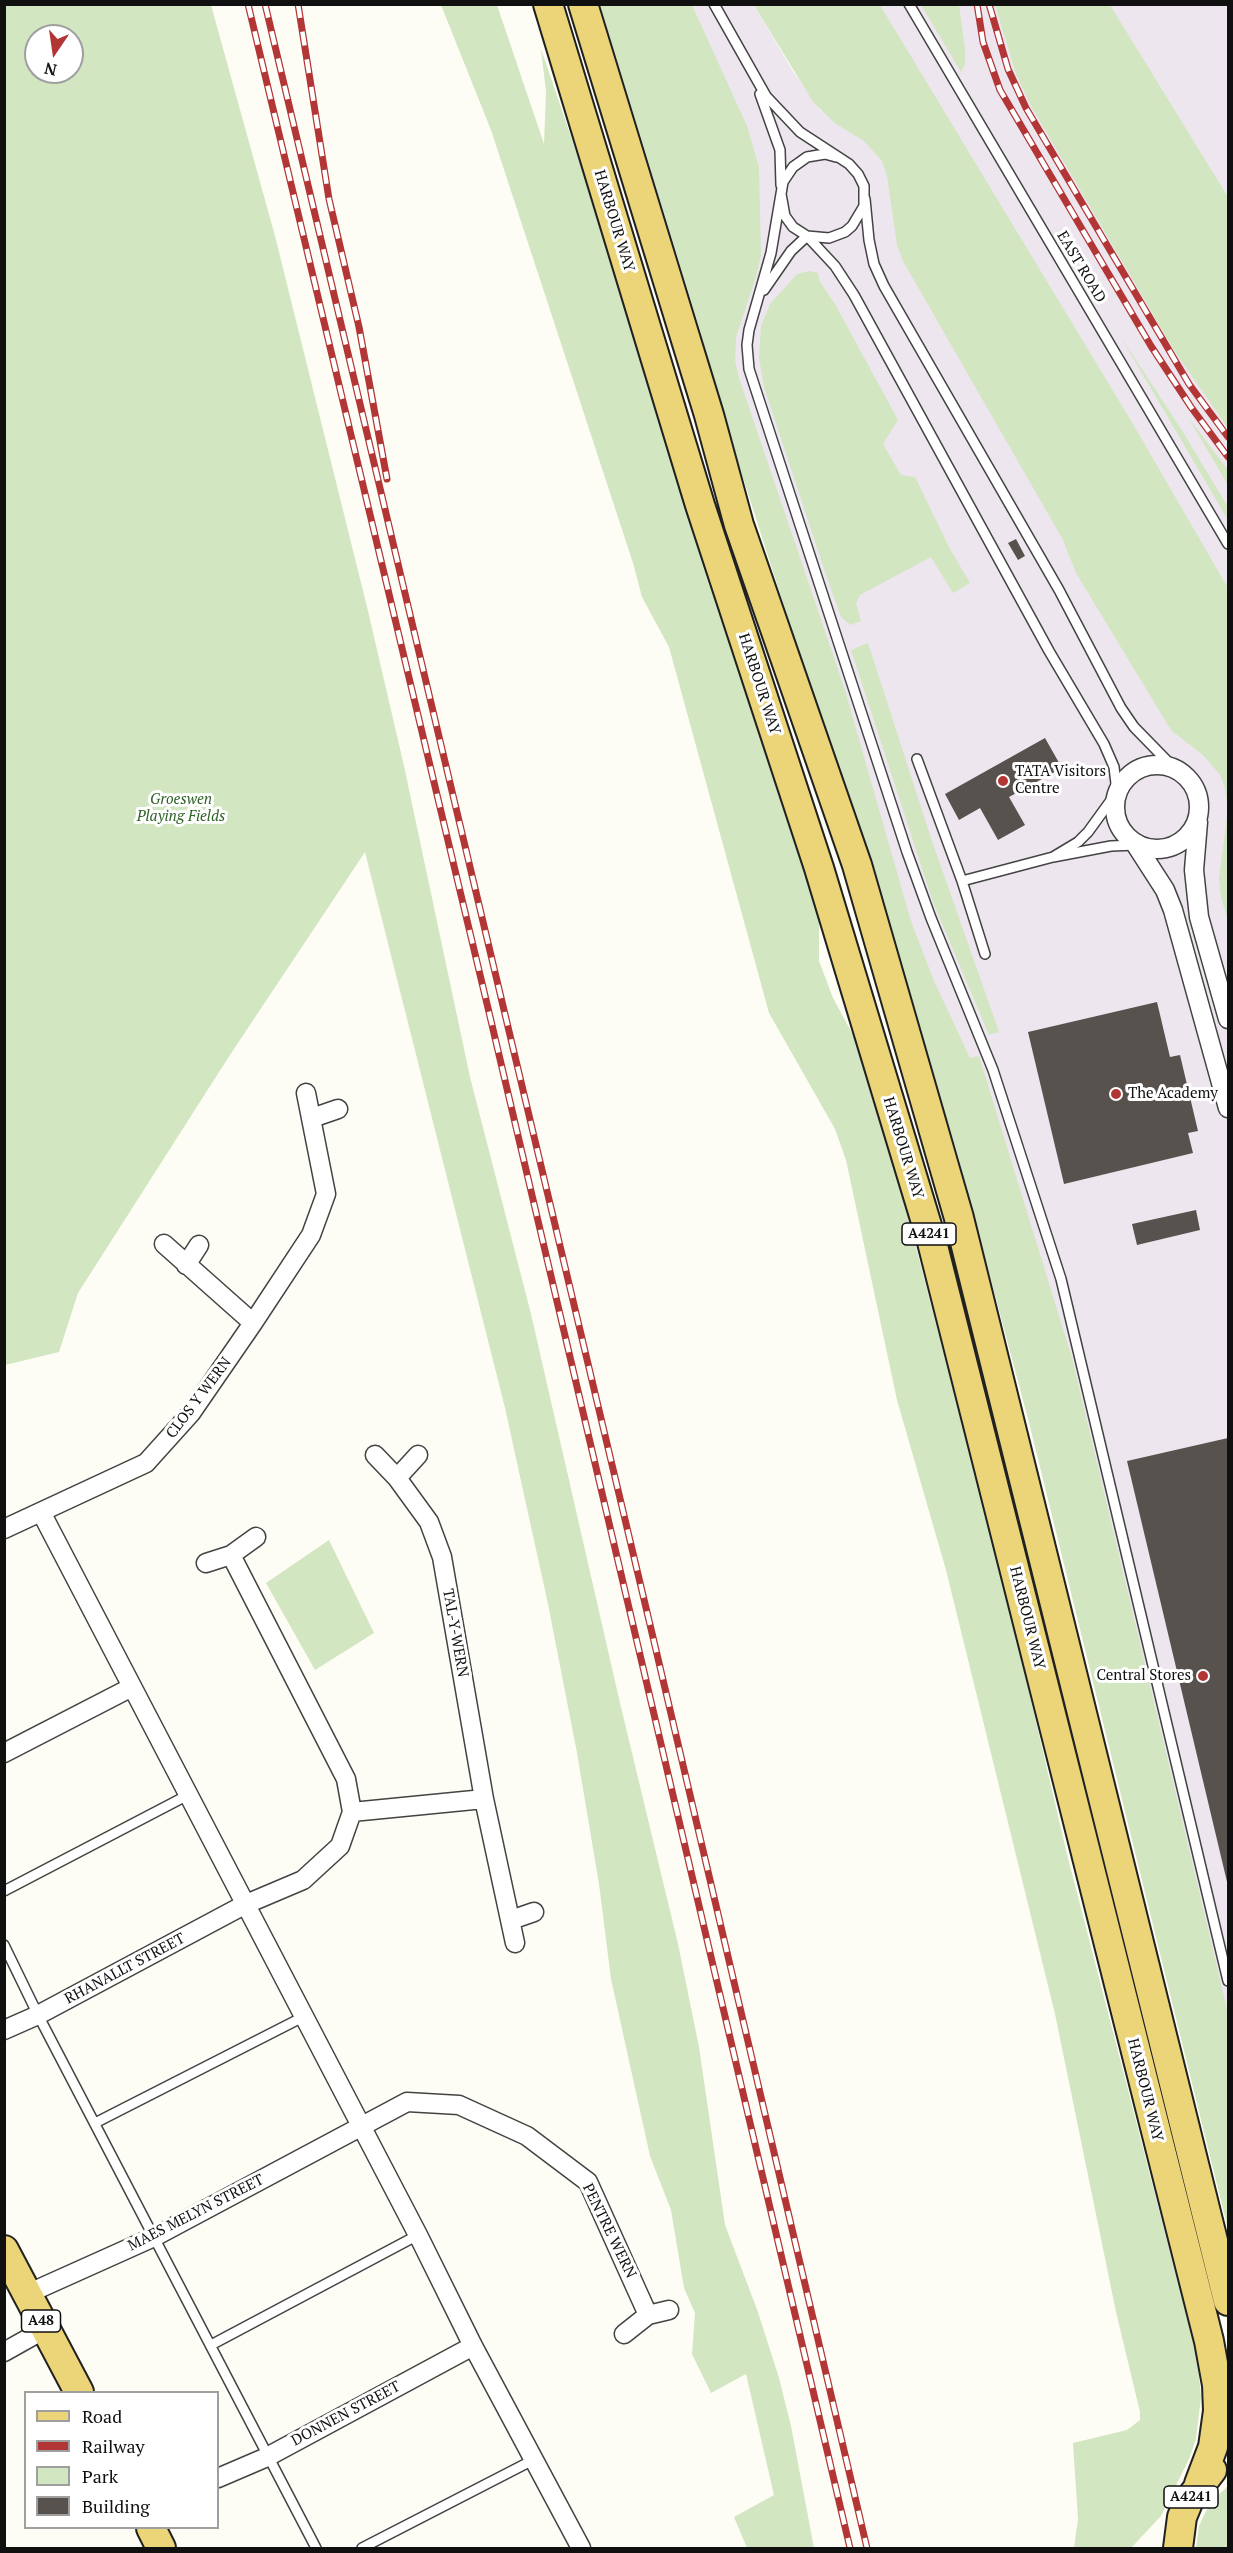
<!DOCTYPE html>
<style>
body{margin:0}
#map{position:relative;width:1233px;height:2553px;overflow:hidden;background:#fefdf5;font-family:"PT Serif",serif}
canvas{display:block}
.frame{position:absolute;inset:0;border:6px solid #101010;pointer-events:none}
.legend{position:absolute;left:24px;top:2391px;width:195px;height:138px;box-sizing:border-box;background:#fff;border:2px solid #9f9f9f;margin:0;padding:8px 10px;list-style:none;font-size:18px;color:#101010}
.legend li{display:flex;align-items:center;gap:12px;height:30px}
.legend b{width:30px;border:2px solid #9f9f9f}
.north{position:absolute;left:24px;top:24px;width:60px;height:60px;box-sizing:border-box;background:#fff;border:2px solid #9f9f9f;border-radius:50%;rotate:193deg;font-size:16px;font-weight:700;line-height:24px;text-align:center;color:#101010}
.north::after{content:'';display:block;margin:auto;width:21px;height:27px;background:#b33636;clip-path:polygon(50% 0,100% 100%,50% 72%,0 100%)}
</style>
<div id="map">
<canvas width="1233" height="2553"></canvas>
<div class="frame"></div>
<ul class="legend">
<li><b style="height:8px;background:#ebd578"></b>Road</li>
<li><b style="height:8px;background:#b33636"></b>Railway</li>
<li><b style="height:16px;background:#d2e6c1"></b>Park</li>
<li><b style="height:16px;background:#58524e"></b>Building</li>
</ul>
<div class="north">N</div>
</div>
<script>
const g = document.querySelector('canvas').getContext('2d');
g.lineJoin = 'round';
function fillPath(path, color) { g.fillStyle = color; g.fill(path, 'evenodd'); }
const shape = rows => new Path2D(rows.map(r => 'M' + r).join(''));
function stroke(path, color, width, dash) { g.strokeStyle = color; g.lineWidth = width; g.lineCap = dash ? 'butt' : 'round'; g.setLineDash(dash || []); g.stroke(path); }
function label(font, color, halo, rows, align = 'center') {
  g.font = font + ' "PT Serif",serif'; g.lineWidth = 6; g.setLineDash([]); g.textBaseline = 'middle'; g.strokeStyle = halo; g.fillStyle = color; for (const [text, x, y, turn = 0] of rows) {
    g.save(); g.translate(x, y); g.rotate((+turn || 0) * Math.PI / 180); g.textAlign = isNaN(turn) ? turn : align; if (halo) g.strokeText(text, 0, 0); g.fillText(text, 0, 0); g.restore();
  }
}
const industrial = shape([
 [636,5,754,5,794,73,822,112,785,5,1228,5,1228,2227,1030,1426,957,1152,883,915]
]);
const green = shape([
 [4,5,211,5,275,236,368,611,404,766,470,1077,531,1314,620,1703,678,1944,699,2047,725,2225,758,2312,779,2378,791,2426,814,2548,747,2548,734,2517,774,2495,746,2374,711,2393,692,2354,695,2313,684,2288,671,2210,650,2156,611,1979,599,1884,577,1753,548,1604,505,1408,365,852,228,1058,78,1293,59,1352,5,1365],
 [36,36,72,36,72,72,36,72],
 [441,5,497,5,544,144,546,92,541,49,597,213,808,882,819,921,819,961,833,998,859,1046,889,1143,1006,1594,1067,1854,1197,2357,1201,2397,1196,2439,1189,2459,1161,2516,1131,2548,1074,2548,1078,2519,1073,2443,1127,2430,1140,2420,1140,2412,1116,2312,1055,2014,946,1570,897,1400,846,1160,835,1129,769,1013,669,647,642,597,633,563,491,130],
 [600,5,692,5,747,126,754,150,759,167,761,255,756,277,736,337,735,360,739,378,845,690,911,921,934,981,970,1058,979,1056,1072,1358,1228,2013,1228,2229,1030,1426,957,1152,883,915,720,406,700,330],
 [754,5,880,5,1130,419,1228,588,1228,921,1221,897,1219,879,1228,809,1225,788,1220,775,1203,755,1172,731,1166,722,1076,573,1063,540,903,261,897,245,887,176,882,161,864,141,836,124,813,102],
 [921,5,959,5,965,48,965,64,961,72],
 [995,5,1110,5,1228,197,1228,428,1175,352,1031,106,1016,74],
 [809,271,818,273,820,282,835,304,898,420,883,444,901,475,915,477,950,549,970,583,953,593,931,557,860,595,856,603,861,621,850,625,841,617,826,575,764,387,759,358,761,326,770,304,797,274],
 [1119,334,1181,429,1228,507,1228,520],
 [1188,417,1228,470,1228,485],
 [868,643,931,838,999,1032,995,1033,989,1035,933,902,851,650],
 [329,1540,374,1633,315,1670,266,1583],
 [1228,2486,1228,2548,1196,2548,1199,2526,1206,2511,1215,2498]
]);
const building = shape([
 [1016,539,1025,556,1018,560,1008,543],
 [1045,738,1062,768,1009,797,1025,825,998,840,980,808,959,820,945,794],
 [1157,1002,1170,1057,1180,1055,1198,1131,1188,1133,1193,1153,1064,1184,1028,1032],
 [1196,1210,1200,1230,1137,1245,1132,1224],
 [1228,1438,1228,1886,1127,1461]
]);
const lane = shape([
 [714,4,766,96,800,132,849,164,858,174,864,186,864,206,852,226,845,232,829,238,807,236,793,227,785,216,781,194,783,182,793,167,807,157,825,154,836,157],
 [909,4,1228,544],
 [760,94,780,150,781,185],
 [781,194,771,253,749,330,747,345,749,369,907,852,931,918,993,1070,1061,1279,1228,1981],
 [865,199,869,240,874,264,884,286,1059,590,1121,708,1134,727,1175,769],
 [807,236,835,266,854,295,1049,651,1104,744,1114,767,1117,792,1088,832,1078,842,1053,857],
 [764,290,791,251,807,236],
 [917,759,962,881,985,954],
 [962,881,1053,857,1111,846,1136,845],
 [4,1891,188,1795],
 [4,1945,38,2015,316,2548],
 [95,2123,303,2017],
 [211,2345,418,2235],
 [362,2548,535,2459]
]);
const street = shape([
 '1115 807a42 42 0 1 1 84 0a42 42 0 1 1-84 0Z',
 [1198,822,1194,870,1199,917,1228,1019],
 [1136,845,1165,890,1173,910,1228,1108],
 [312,1118,338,1109],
 [164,1244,253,1323],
 [186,1265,199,1245],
 [375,1455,397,1478,429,1522,442,1557,484,1799,515,1943],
 [397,1478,418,1455],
 [41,1512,418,2235,473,2346,581,2548],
 [4,1529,146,1463,191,1413,253,1323,311,1235,326,1194,306,1093],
 [206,1563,231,1555,256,1537],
 [4,1753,132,1687],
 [352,1812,484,1799],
 [511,1920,534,1912],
 [4,2030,38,2015,244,1905,303,1880,340,1846,352,1812,346,1779,231,1555],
 [27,2294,154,2237,407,2102,459,2105,527,2136,588,2182,648,2315],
 [624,2334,648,2315,669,2310],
 [4,2352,45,2329],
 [218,2478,267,2457,473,2346]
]);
const primary = shape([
 [548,4,700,505,819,868,932,1242,1209,2341,1217,2385,1218,2411,1213,2447,1199,2484],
 [583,4,709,415,739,525,857,865,959,1218,1228,2301],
 [4,2250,79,2392],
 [151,2528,161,2548],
 [1178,2548,1182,2517,1189,2500,1212,2470]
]);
const rail = shape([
 [248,4,488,1008,850,2548],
 [265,4,652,1633,867,2548],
 [298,4,329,199,359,327,387,479],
 [977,4,983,42,1000,90,1151,346,1191,407,1228,457],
 [989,4,1008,69,1026,108,1189,384,1228,437]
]);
const markers = [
 [1003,781,6,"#b33636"],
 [1116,1094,6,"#b33636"],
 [1203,1676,6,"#b33636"]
];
const shields = [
 [929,1234,54],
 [41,2321,39],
 [1191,2497,54]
];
const shieldNames = [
 ["A4241",929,1234],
 ["A48",41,2321],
 ["A4241",1191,2497]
];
const streetNames = [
 ["HARBOUR WAY",614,221,73],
 ["EAST ROAD",1081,267,59],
 ["HARBOUR WAY",759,684,72],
 ["HARBOUR WAY",903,1148,73],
 ["CLOS Y WERN",199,1398,-53],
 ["HARBOUR WAY",1027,1618,76],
 ["TAL-Y-WERN",455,1633,80],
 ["RHANALLT STREET",125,1969,-28],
 ["HARBOUR WAY",1145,2090,76],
 ["MAES MELYN STREET",196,2213,-27],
 ["PENTRE WERN",609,2231,64],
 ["DONNEN STREET",346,2414,-28]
];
const poiNames = [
 ["TATA Visitors",1015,772],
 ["Centre",1015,789],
 ["The Academy",1128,1094],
 ["Central Stores",1191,1676,"right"]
];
const parkNames = [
 ["Groeswen",181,800],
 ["Playing Fields",181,817]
];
fillPath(industrial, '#ede6ee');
fillPath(green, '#d2e6c1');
fillPath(building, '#58524e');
stroke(lane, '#434343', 12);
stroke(street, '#434343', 21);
stroke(primary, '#212121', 32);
stroke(lane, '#fff', 9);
stroke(street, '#fff', 18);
stroke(primary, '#ebd578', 28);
stroke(rail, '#b33636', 7);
stroke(rail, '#fff', 4.5, [14]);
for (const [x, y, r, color] of markers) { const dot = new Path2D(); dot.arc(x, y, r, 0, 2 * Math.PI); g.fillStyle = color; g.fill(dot); stroke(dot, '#fff', 2); }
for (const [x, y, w] of shields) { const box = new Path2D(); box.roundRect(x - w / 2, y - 11, w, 22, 4.5); g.fillStyle = '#fff'; g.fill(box); stroke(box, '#101010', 1.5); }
label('bold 14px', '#101010', null, shieldNames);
label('15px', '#101010', '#fff', streetNames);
label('15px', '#101010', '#fff', poiNames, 'left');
label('italic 15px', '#306226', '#fff', parkNames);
</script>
